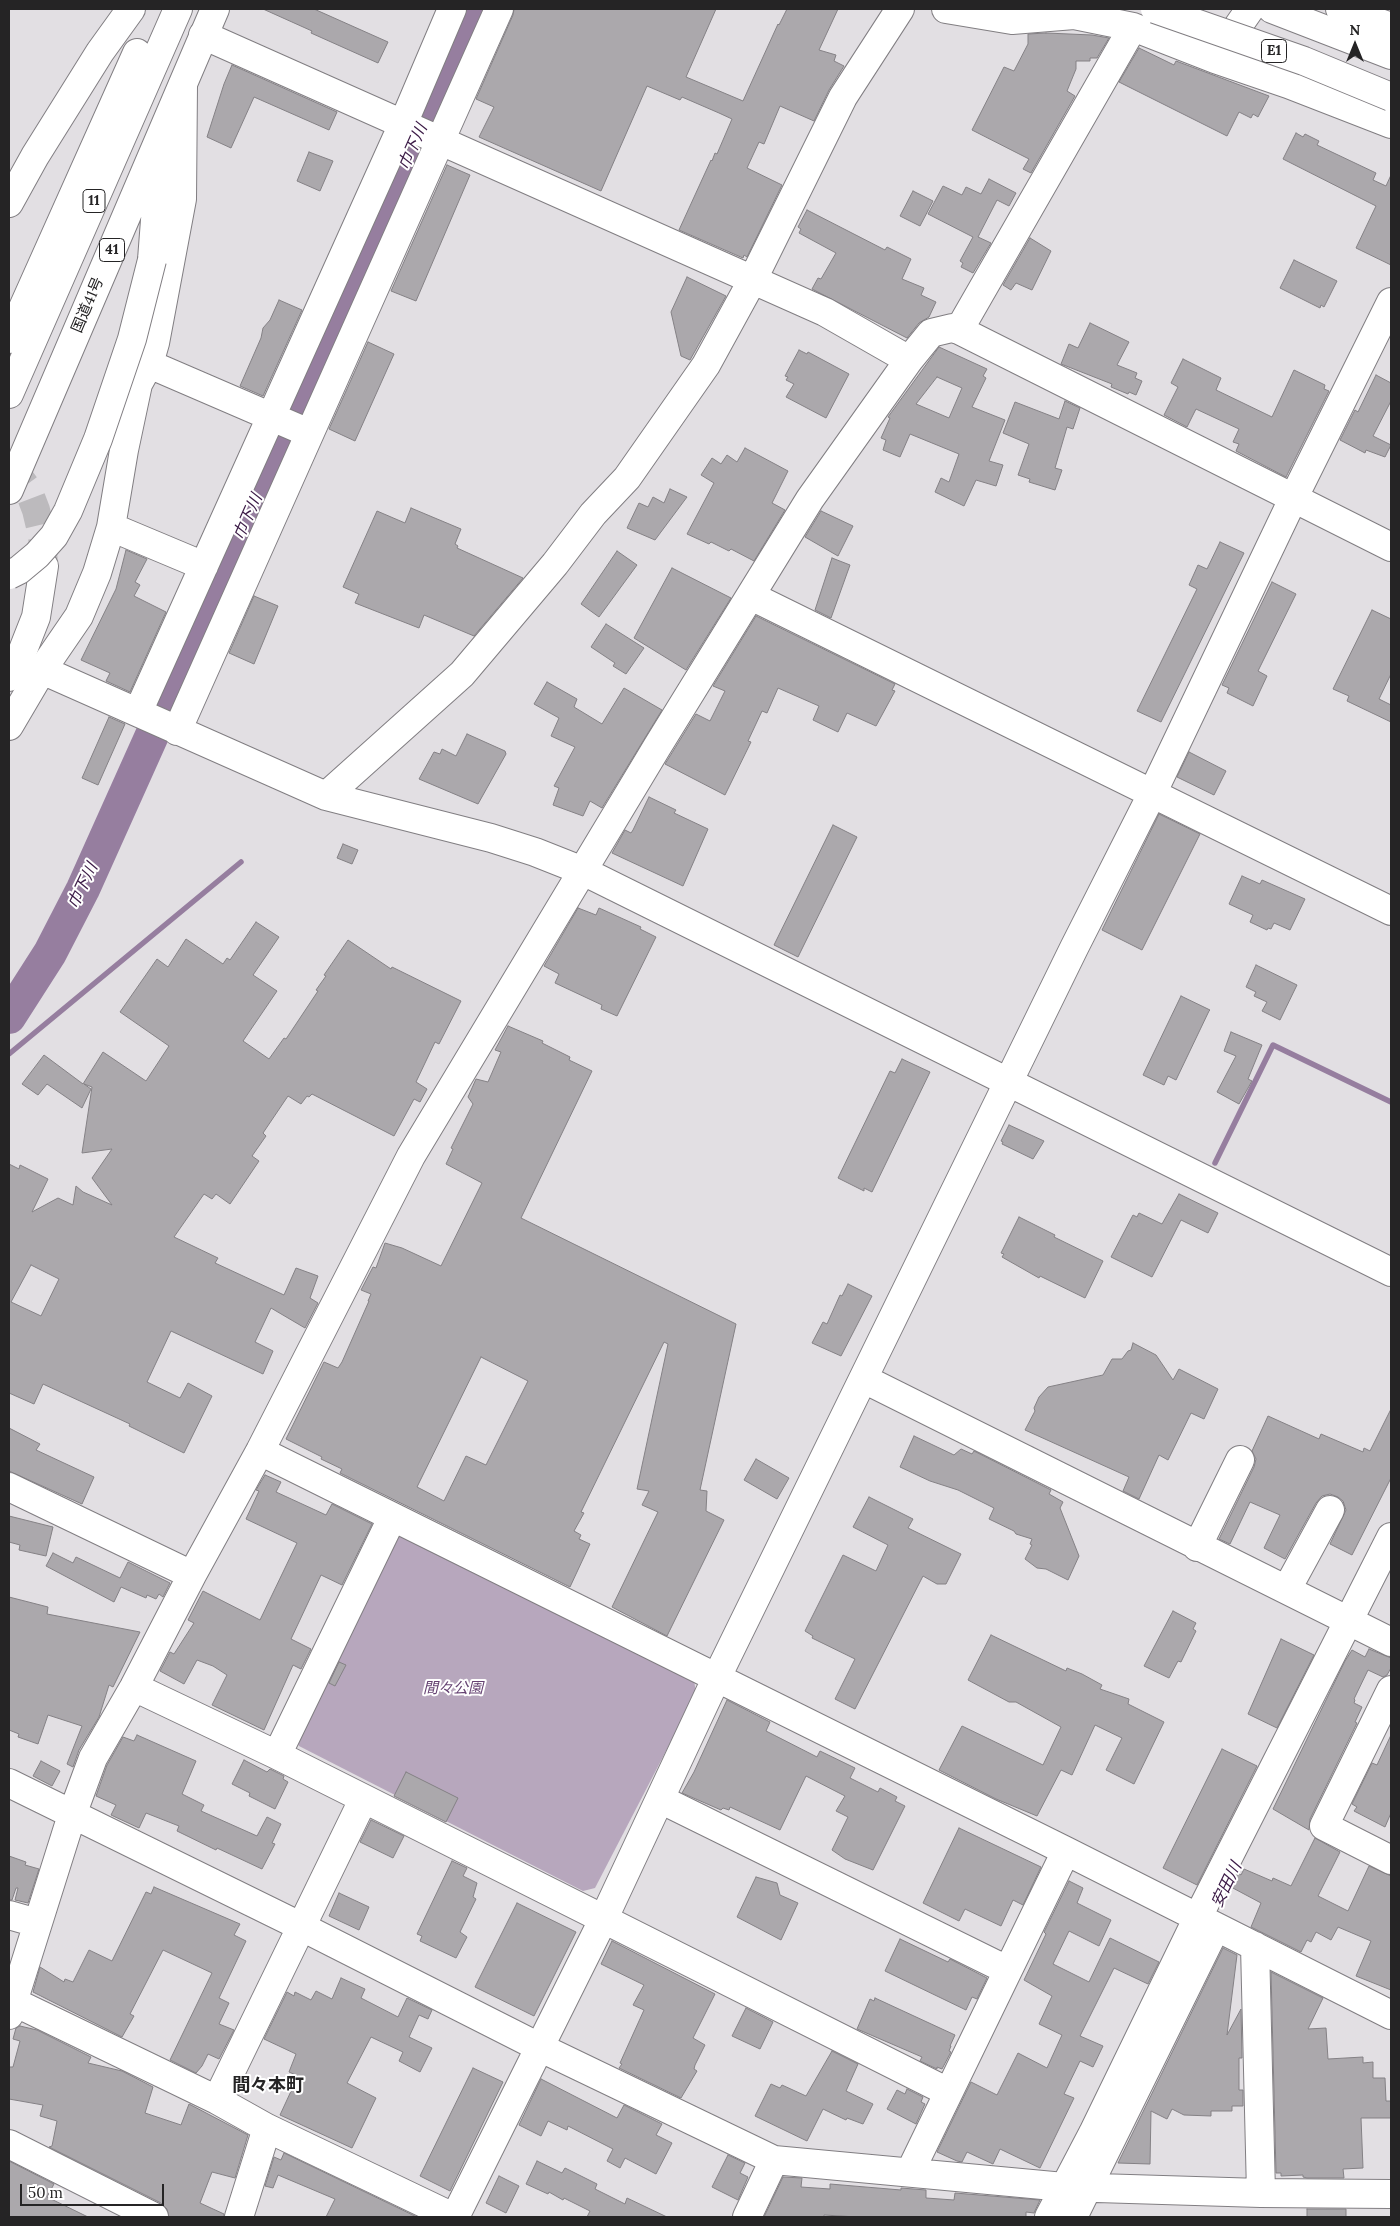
<!DOCTYPE html>
<meta charset="utf-8">
<style>
body{margin:0}
#map{position:relative;width:1400px;height:2226px;overflow:hidden;background:#e2dfe3;font-family:Lora,serif}
canvas{display:block}
.frame{position:absolute;inset:0;border:10px solid #252425;pointer-events:none}
.north{position:absolute;left:1330px;top:20px;width:50px;height:50px;-webkit-text-stroke:4px #fff;paint-order:stroke;rotate:0deg;font-size:14px;font-weight:700;line-height:20px;text-align:center;color:#252425}
.north::after{content:'';display:block;margin:auto;width:18px;height:22px;background:#252425;clip-path:polygon(50% 0,100% 100%,50% 72%,0 100%)}
.scale{position:absolute;left:20px;top:2184px;width:144px;height:22px;box-sizing:border-box;border:2px solid #252425;border-top:0;padding-left:6px;font-size:15px;line-height:18px;white-space:nowrap;color:#252425;-webkit-text-stroke:4px #fff;paint-order:stroke}
</style>
<div id="map">
<canvas width="1400" height="2226"></canvas>
<div class="frame"></div>
<div class="north">N</div>
<div class="scale">50 m</div>
</div>
<script>
const g = document.querySelector('canvas').getContext('2d');
g.lineJoin = 'round';
function fillPath(path, color) { g.fillStyle = color; g.fill(path, 'evenodd'); }
const shape = rows => new Path2D(rows.map(r => 'M' + r).join(''));
function stroke(path, color, width, dash) { g.strokeStyle = color; g.lineWidth = width; g.lineCap = dash ? 'butt' : 'round'; g.setLineDash(dash || []); g.stroke(path); }
function label(font, color, halo, rows, align = 'center') {
  g.font = font + ' Lora,"Noto Sans JP",serif'; g.lineWidth = 4; g.setLineDash([]); g.textBaseline = 'middle'; g.strokeStyle = halo; g.fillStyle = color; for (const [text, x, y, turn = 0] of rows) {
    g.save(); g.translate(x, y); g.rotate((+turn || 0) * Math.PI / 180); g.textAlign = isNaN(turn) ? turn : align; if (halo) g.strokeText(text, 0, 0); g.fillText(text, 0, 0); g.restore();
  }
}
const green = shape([
 [405,1526,694,1680,696,1693,595,1888,583,1891,299,1746,294,1736,392,1534]
]);
const stream = shape([
 [9,1054,241,862],
 [1215,1163,1273,1045,1391,1102]
]);
const river = shape([
 [9,1017,50,953,83,889,153,733,246,517,474,9]
]);
const building = shape([
 [263,9,314,9,388,42,378,63,311,33,312,31,263,9],
 [514,9,716,9,686,77,743,101,778,24,779,25,787,9,838,9,819,50,836,55,834,61,844,66,829,90,814,121,780,106,764,144,759,142,747,168,782,185,747,257,744,255,743,258,679,230,711,160,712,161,715,153,717,154,732,119,719,113,682,97,680,100,647,86,601,191,479,137,494,107,476,99,513,15,514,9],
 [1046,33,1092,35,1109,38,1097,58,1090,58,1090,61,1076,61,1076,69,1067,91,1075,96,1031,173,1023,169,1029,159,972,130,1004,67,1014,71,1028,44,1028,34,1046,33],
 [1139,48,1174,65,1176,61,1269,96,1258,117,1253,114,1251,118,1239,112,1227,136,1119,82,1139,48],
 [232,65,337,112,329,130,254,97,231,148,207,137,224,84,232,65],
 [1296,133,1303,137,1305,134,1319,141,1317,145,1376,173,1373,180,1386,186,1391,175,1391,265,1356,248,1376,206,1283,159,1296,133],
 [309,152,333,161,320,191,297,181,309,152],
 [447,165,470,175,416,301,391,291,447,165],
 [989,179,1016,193,1009,206,997,200,978,237,991,243,973,273,961,267,963,263,960,261,973,237,928,214,943,186,962,195,966,187,981,194,989,179],
 [913,191,933,201,920,226,900,216,913,191],
 [807,210,885,250,887,247,911,259,902,279,924,288,921,295,936,302,929,317,919,323,907,338,812,289,818,278,821,279,836,253,799,233,801,229,798,227,807,210],
 [1030,238,1051,251,1032,290,1016,283,1011,290,1003,285,1030,238],
 [1294,260,1337,281,1324,307,1321,305,1320,308,1280,288,1294,260],
 [687,277,726,296,690,360,681,356,671,312,687,277],
 [279,300,302,310,263,396,240,386,261,338,263,328,270,320,279,300],
 [1090,323,1129,342,1117,365,1137,373,1135,378,1142,381,1136,395,1129,392,1128,394,1111,387,1112,384,1061,364,1069,344,1078,348,1090,323],
 [368,342,394,354,355,441,329,429,368,342],
 [939,347,987,369,983,376,986,378,972,407,1005,420,989,461,1003,465,996,486,976,480,964,506,935,492,941,478,949,482,959,454,910,434,900,457,883,450,886,440,881,438,890,418,888,417,939,347],
 [937,377,962,388,949,418,916,404,937,377],
 [799,350,807,354,808,352,849,374,826,418,786,397,794,384,786,380,788,377,785,376,799,350],
 [1183,359,1221,378,1216,390,1272,417,1294,370,1325,385,1324,389,1329,391,1286,477,1236,451,1239,444,1233,442,1239,429,1196,409,1187,427,1164,415,1178,387,1171,383,1183,359],
 [1376,375,1391,383,1391,401,1373,436,1391,445,1385,457,1366,450,1365,453,1340,440,1355,410,1358,412,1376,375],
 [1065,401,1080,408,1073,429,1067,427,1055,468,1062,470,1055,490,1029,482,1030,479,1018,475,1029,444,1003,433,1015,402,1059,419,1065,401],
 [745,448,788,471,772,503,785,510,754,561,731,549,729,551,711,542,709,544,687,534,714,483,701,475,712,458,721,464,727,455,737,462,745,448],
 [670,489,687,497,655,540,627,528,639,503,648,507,653,497,664,503,670,489],
 [411,508,461,529,455,544,458,546,457,548,523,578,474,636,424,615,419,628,355,603,359,594,343,587,377,511,405,523,411,508],
 [821,511,853,526,838,556,805,537,821,511],
 [1220,542,1244,553,1161,722,1137,711,1197,589,1189,585,1198,565,1207,569,1220,542],
 [126,550,147,559,135,582,140,585,134,596,166,612,130,692,106,681,110,673,81,660,116,589,126,550],
 [617,551,637,565,599,617,581,604,617,551],
 [832,558,850,565,831,618,815,610,832,558],
 [672,568,731,598,686,670,634,638,672,568],
 [1272,582,1296,594,1258,671,1267,676,1253,706,1227,693,1229,688,1222,685,1272,582],
 [254,596,278,606,254,664,229,653,254,596],
 [1372,610,1391,619,1391,674,1379,699,1391,705,1391,722,1347,701,1349,696,1333,689,1372,610],
 [756,616,895,684,892,690,895,691,876,726,847,713,838,732,813,720,819,706,778,688,767,713,762,711,748,741,751,742,725,795,665,764,696,714,710,721,725,691,713,686,756,616],
 [606,624,644,648,626,674,613,666,615,663,591,647,606,624],
 [547,682,577,699,574,707,602,724,624,688,662,710,602,808,590,801,583,816,553,805,559,788,554,786,575,747,551,736,559,718,534,704,547,682],
 [109,717,125,724,98,785,82,778,109,717],
 [467,734,505,751,506,754,478,804,419,779,434,752,440,754,442,749,456,756,467,734],
 [1189,752,1226,771,1214,795,1177,777,1189,752],
 [649,797,676,810,674,813,708,829,683,886,612,853,625,830,631,833,633,830,649,797],
 [1159,814,1200,834,1142,950,1102,930,1159,814],
 [833,825,857,837,798,957,774,945,833,825],
 [343,844,358,850,352,864,337,858,343,844],
 [1242,876,1260,884,1262,880,1305,899,1290,930,1274,923,1271,929,1268,928,1267,930,1250,922,1253,915,1229,904,1242,876],
 [578,908,596,915,599,908,641,927,640,929,656,937,617,1016,601,1009,602,1005,555,983,559,974,544,966,578,908],
 [256,922,279,937,253,975,277,991,243,1041,269,1059,284,1038,286,1039,318,991,316,990,326,976,324,975,348,940,391,969,392,967,461,1001,439,1044,435,1042,416,1082,427,1089,420,1102,414,1099,394,1136,312,1094,309,1097,307,1096,301,1104,288,1096,263,1133,266,1136,252,1156,259,1161,230,1204,216,1194,212,1199,204,1194,174,1237,218,1258,215,1263,284,1295,296,1268,318,1276,310,1298,318,1303,305,1328,271,1308,255,1342,273,1351,263,1374,171,1331,147,1382,180,1398,188,1383,212,1396,184,1453,129,1426,130,1424,43,1384,34,1404,9,1393,9,1164,19,1169,20,1165,48,1179,32,1212,58,1198,73,1205,76,1186,83,1192,112,1205,92,1178,112,1149,82,1153,92,1087,84,1084,91,1089,82,1108,47,1084,38,1095,22,1084,44,1055,83,1084,103,1052,146,1081,169,1046,120,1012,157,959,168,967,186,939,223,964,227,958,230,960,256,922],
 [31,1265,59,1279,41,1316,11,1302,31,1265],
 [1256,965,1297,985,1280,1020,1262,1011,1267,1002,1254,996,1256,992,1246,987,1256,965],
 [1181,996,1210,1010,1209,1011,1176,1080,1168,1076,1164,1085,1143,1075,1181,996],
 [508,1026,543,1041,542,1043,570,1057,569,1060,592,1071,521,1218,736,1324,700,1490,707,1491,706,1511,724,1520,667,1636,612,1607,658,1512,642,1505,649,1491,637,1489,668,1344,664,1342,581,1512,584,1513,574,1531,581,1535,579,1539,590,1544,570,1587,340,1473,342,1469,321,1459,322,1457,286,1439,324,1362,338,1368,342,1362,369,1301,368,1301,371,1294,361,1290,373,1267,376,1268,385,1243,402,1248,441,1266,482,1183,446,1164,453,1149,451,1148,473,1104,468,1097,476,1079,488,1082,501,1052,495,1050,508,1026],
 [481,1357,528,1381,486,1465,466,1456,444,1501,417,1487,481,1357],
 [1231,1032,1262,1045,1248,1079,1252,1081,1239,1104,1217,1092,1236,1056,1224,1051,1231,1032],
 [902,1059,930,1072,872,1192,864,1188,864,1191,838,1178,890,1071,895,1073,902,1059],
 [1009,1125,1044,1141,1033,1159,1002,1144,1003,1142,1001,1141,1009,1125],
 [1179,1194,1218,1213,1208,1233,1181,1220,1152,1277,1111,1257,1133,1215,1137,1217,1139,1213,1162,1224,1179,1194],
 [1019,1217,1055,1235,1054,1237,1103,1261,1085,1298,1040,1276,1039,1278,1002,1257,1004,1254,1001,1253,1019,1217],
 [848,1284,872,1296,841,1356,812,1343,823,1322,827,1324,840,1295,842,1296,848,1284],
 [1133,1343,1156,1355,1173,1380,1179,1369,1218,1389,1204,1419,1191,1413,1168,1460,1159,1455,1139,1499,1123,1491,1129,1477,1025,1430,1035,1411,1034,1408,1039,1397,1048,1387,1103,1375,1112,1359,1122,1359,1128,1351,1131,1350,1133,1343],
 [1391,1409,1391,1478,1352,1555,1330,1544,1346,1510,1343,1501,1338,1497,1330,1494,1322,1496,1316,1503,1285,1559,1264,1548,1280,1515,1250,1502,1230,1544,1219,1539,1254,1467,1256,1459,1252,1451,1268,1416,1319,1439,1321,1434,1363,1452,1364,1448,1370,1451,1391,1409],
 [9,1428,40,1444,36,1450,94,1477,82,1504,9,1471,9,1428],
 [914,1436,954,1455,961,1449,972,1454,974,1451,1051,1490,1049,1494,1063,1502,1060,1508,1079,1556,1068,1580,1046,1569,1037,1568,1025,1559,1032,1545,1030,1544,1032,1539,1016,1534,1014,1531,989,1519,994,1508,958,1490,930,1481,900,1467,914,1436],
 [756,1459,789,1478,777,1499,744,1480,756,1459],
 [265,1475,281,1482,276,1492,326,1515,332,1504,372,1524,342,1585,321,1575,291,1639,311,1649,301,1669,293,1665,264,1730,212,1705,227,1675,213,1666,197,1660,184,1684,160,1671,170,1652,174,1654,194,1623,188,1620,203,1591,260,1620,297,1543,246,1519,259,1491,256,1490,265,1475],
 [869,1497,913,1519,908,1528,961,1554,946,1584,937,1584,923,1576,855,1709,835,1699,855,1659,812,1638,813,1636,805,1631,843,1555,876,1571,888,1545,853,1527,869,1497],
 [9,1516,53,1527,46,1556,19,1550,20,1545,9,1542,9,1516],
 [53,1553,73,1563,76,1557,120,1578,128,1562,170,1583,163,1597,159,1594,156,1599,147,1595,146,1598,121,1587,114,1602,46,1566,53,1553],
 [9,1597,48,1607,47,1614,140,1632,113,1687,109,1685,99,1717,79,1750,73,1767,67,1764,82,1726,48,1715,38,1744,18,1737,19,1734,9,1730,9,1597],
 [1173,1611,1196,1623,1193,1629,1196,1631,1181,1662,1178,1661,1169,1678,1144,1666,1173,1611],
 [991,1635,1066,1671,1067,1668,1082,1674,1102,1685,1100,1689,1129,1699,1128,1704,1164,1722,1134,1784,1106,1770,1122,1738,1095,1725,1072,1775,1061,1770,1037,1816,996,1799,939,1770,962,1726,1043,1765,1061,1727,1016,1702,1009,1702,968,1680,991,1635],
 [1281,1639,1314,1655,1277,1728,1248,1714,1281,1639],
 [1369,1649,1391,1658,1391,1668,1387,1675,1383,1677,1368,1670,1354,1699,1355,1700,1354,1703,1362,1707,1355,1722,1357,1723,1310,1819,1309,1830,1273,1809,1345,1661,1352,1650,1365,1657,1369,1649],
 [339,1662,346,1665,335,1686,329,1683,339,1662],
 [727,1700,770,1722,766,1731,817,1757,820,1751,855,1768,850,1778,878,1792,880,1788,897,1797,895,1801,905,1806,873,1870,845,1859,832,1850,848,1817,836,1811,845,1796,806,1776,780,1830,730,1807,729,1810,723,1808,721,1810,682,1793,694,1772,727,1700],
 [137,1735,196,1761,182,1794,204,1805,201,1811,257,1836,267,1817,281,1824,272,1843,275,1844,262,1869,217,1848,216,1850,177,1831,179,1826,146,1813,139,1828,111,1815,116,1805,96,1796,107,1765,123,1737,134,1741,137,1735],
 [1391,1735,1391,1813,1385,1827,1354,1811,1357,1807,1352,1804,1372,1763,1377,1765,1391,1735],
 [1222,1749,1257,1766,1197,1885,1163,1868,1222,1749],
 [244,1760,267,1772,270,1769,284,1776,283,1779,288,1782,275,1809,249,1796,250,1793,232,1784,244,1760],
 [41,1761,60,1771,52,1786,33,1776,41,1761],
 [406,1772,458,1798,446,1822,394,1796,406,1772],
 [371,1820,404,1836,393,1858,360,1842,371,1820],
 [959,1828,1041,1867,1023,1905,1013,1900,1001,1926,965,1909,959,1921,923,1903,959,1828],
 [1315,1838,1340,1852,1318,1896,1348,1911,1369,1866,1391,1876,1391,1990,1356,1976,1371,1941,1338,1927,1331,1940,1316,1932,1311,1942,1307,1940,1301,1952,1251,1927,1261,1903,1231,1887,1238,1873,1241,1875,1244,1869,1272,1881,1273,1878,1291,1886,1315,1838],
 [9,1856,26,1862,25,1865,39,1869,28,1903,15,1900,18,1888,16,1888,12,1900,9,1900,9,1856],
 [452,1861,467,1868,463,1876,477,1883,473,1897,476,1899,460,1932,467,1937,456,1958,420,1941,422,1936,417,1934,452,1861],
 [756,1877,777,1883,780,1895,798,1903,781,1940,737,1917,756,1877],
 [1069,1881,1083,1888,1077,1903,1111,1920,1099,1946,1069,1931,1053,1964,1089,1982,1110,1938,1159,1962,1148,1984,1114,1968,1080,2036,1103,2046,1093,2067,1080,2061,1064,2094,1074,2098,1040,2168,1000,2149,993,2164,967,2152,962,2162,957,2161,937,2152,971,2082,997,2095,1018,2053,1047,2068,1062,2035,1039,2024,1052,1996,1024,1980,1046,1934,1044,1932,1069,1881],
 [154,1887,240,1924,234,1935,246,1941,219,1998,229,2003,219,2024,234,2030,219,2059,208,2054,202,2066,196,2073,170,2060,212,1973,163,1950,130,2014,134,2016,122,2037,33,1992,40,1967,64,1982,65,1979,73,1982,89,1950,112,1961,146,1892,151,1894,154,1887],
 [339,1893,369,1907,359,1930,329,1916,339,1893],
 [517,1903,576,1932,534,2016,475,1987,517,1903],
 [900,1939,948,1962,950,1959,987,1978,977,1999,972,1997,966,2010,885,1971,900,1939],
 [612,1941,715,1994,693,2038,705,2045,695,2065,694,2069,697,2071,681,2098,619,2068,622,2064,620,2063,644,2010,633,2005,644,1985,601,1964,612,1941],
 [1223,1948,1237,1955,1227,2035,1241,2009,1242,2058,1239,2058,1239,2090,1243,2090,1243,2106,1232,2106,1232,2111,1211,2111,1211,2116,1184,2115,1172,2109,1167,2119,1151,2111,1150,2164,1118,2163,1223,1948],
 [1271,1972,1323,1998,1308,2029,1326,2028,1328,2059,1363,2057,1363,2063,1373,2062,1373,2078,1385,2078,1386,2101,1391,2101,1391,2118,1361,2118,1363,2168,1343,2169,1344,2178,1307,2178,1303,2177,1303,2175,1281,2176,1281,2173,1276,2173,1271,1972],
 [341,1978,365,1989,361,1998,398,2017,407,1998,432,2010,428,2019,419,2015,409,2037,432,2048,420,2072,399,2061,403,2052,371,2037,347,2083,376,2098,352,2148,280,2115,298,2076,289,2072,296,2054,264,2039,287,1992,294,1996,295,1992,311,2000,316,1991,332,1999,341,1978],
 [875,1998,955,2035,950,2046,951,2046,949,2051,951,2052,942,2069,937,2067,937,2069,920,2061,922,2057,857,2029,870,1999,874,2001,875,1998],
 [746,2008,773,2022,760,2049,732,2036,746,2008],
 [20,2026,37,2030,91,2057,88,2063,122,2071,153,2087,145,2113,181,2125,189,2104,248,2135,235,2178,212,2172,200,2203,224,2214,224,2217,169,2217,167,2209,161,2203,49,2147,52,2146,57,2121,40,2116,43,2105,9,2099,9,2067,13,2067,20,2041,13,2039,16,2028,20,2026],
 [832,2051,858,2064,846,2091,873,2104,863,2124,847,2118,846,2120,823,2109,807,2141,755,2116,771,2084,780,2088,782,2085,806,2096,832,2051],
 [473,2068,503,2082,450,2191,420,2176,473,2068],
 [541,2079,617,2118,624,2105,662,2124,656,2135,672,2143,656,2174,625,2158,620,2168,607,2161,613,2149,568,2126,567,2130,548,2121,541,2136,519,2125,541,2079],
 [907,2089,923,2097,921,2102,925,2104,916,2124,887,2109,897,2090,905,2094,907,2089],
 [284,2153,417,2217,326,2217,335,2199,278,2175,273,2188,265,2186,274,2157,281,2160,284,2153],
 [728,2155,745,2163,740,2173,748,2177,738,2200,712,2187,728,2155],
 [9,2161,54,2184,47,2197,88,2217,9,2217,9,2161],
 [537,2161,562,2173,565,2168,597,2184,595,2189,625,2204,627,2198,667,2217,587,2217,590,2211,564,2198,563,2200,549,2192,548,2194,526,2184,537,2161],
 [499,2176,519,2186,506,2213,486,2203,499,2176],
 [783,2177,802,2178,801,2187,830,2189,830,2184,901,2190,901,2188,926,2190,926,2198,954,2200,955,2193,1040,2200,1034,2213,1026,2212,1026,2217,857,2217,824,2215,824,2217,764,2217,783,2177],
 [1307,2209,1346,2209,1346,2217,1307,2217,1307,2209]
]);
const highwayTunnel = shape([
 [9,463,28,489,36,510,42,535,44,566]
]);
const minor = shape([
 [946,9,1012,20,1074,15,1133,27,1215,59,1288,84,1391,124],
 [1340,9,1391,27],
 [203,35,825,312,909,360],
 [1218,55,1250,9],
 [959,330,1133,27],
 [149,364,309,433],
 [111,527,204,566],
 [751,596,1391,911],
 [42,670,326,796,491,838,535,852,583,871,1391,1272],
 [138,712,403,124,452,9],
 [9,726,42,670,79,616,97,573,111,527,124,450,138,384,149,364,155,343,182,199,183,85],
 [177,731,499,9],
 [326,796,462,674,555,564,593,514,627,478,706,365,752,281,843,97,900,9],
 [864,1379,1391,1642],
 [260,1451,1066,1851,1391,2015],
 [9,1487,192,1575],
 [1197,1547,1240,1460],
 [1287,1589,1330,1510],
 [134,1687,277,1755,948,2092],
 [1391,1690,1324,1826,1391,1860],
 [277,1755,392,1518],
 [9,1783,300,1926,539,2047,774,2160,1064,2187,1261,2193,1391,2194],
 [660,1799,1007,1970],
 [9,1915,37,1923],
 [1255,1946,1261,2193],
 [12,2001,217,2100,267,2128,453,2217],
 [9,2015,72,1815,93,1758,134,1687,192,1575,260,1451,411,1156,657,747,810,499,909,360,931,333,952,328,959,330,1391,547],
 [217,2100,363,1800],
 [9,2144,154,2217],
 [910,2172,1066,1851],
 [239,2217,267,2128],
 [455,2217,604,1918,716,1679,1074,948,1152,794,1293,499,1391,302],
 [747,2217,774,2160],
 [1049,2217,1093,2133,1198,1917,1391,1537],
 [1073,2217,1216,1927]
]);
const highway = shape([
 [1272,9,1391,55],
 [9,203,35,156,100,52,131,9],
 [152,260,160,154],
 [9,339,137,53],
 [9,394,178,9],
 [9,490,215,9],
 [9,677,23,650,36,617,44,566]
]);
const highwayBridge = shape([
 [1155,9,1304,61,1391,97],
 [9,575,19,570,37,555,54,536,68,511,98,439,132,339,152,260]
]);
const shields = [
 [1274,51,25],
 [94,201,22],
 [112,250,25]
];
const shieldNames = [
 ["E1",1274,51],
 ["11",94,201],
 ["41",112,250]
];
const streetNames = [
 ["国道41号",88,305,-67]
];
const parkNames = [
 ["間々公園",453,1689]
];
const waterNames = [
 ["巾下川",413,147,-66],
 ["巾下川",248,517,-66],
 ["巾下川",83,886,-64],
 ["安田川",1227,1885,-64]
];
const quarterNames = [
 ["間々本町",268,2086]
];
fillPath(green, '#b7a7bd');
stroke(stream, '#967e9f', 5.5);
stroke(river, '#967e9f', 34);
fillPath(building, '#aba8ac');
stroke(building, '#848185', 1);
stroke(highwayTunnel, '#bcbabd', 28, [28, 14]);
stroke(minor, '#817e82', 30);
stroke(highway, '#817e82', 30);
stroke(minor, '#fff', 28);
stroke(highway, '#fff', 28);
stroke(highwayBridge, '#817e82', 30, []);
stroke(highwayBridge, '#fff', 28);
for (const [x, y, w] of shields) { const box = new Path2D(); box.roundRect(x - w / 2, y - 11.5, w, 23, 4); g.fillStyle = '#fff'; g.fill(box); stroke(box, '#252425', 1); }
label('bold 14px', '#252425', null, shieldNames);
label('15px', '#252425', '#fff', streetNames);
label('italic 15px', '#654272', '#fff', parkNames);
label('italic 16px', '#3a1945', '#fff', waterNames);
label('bold 18px', '#252425', '#fff', quarterNames);
</script>
